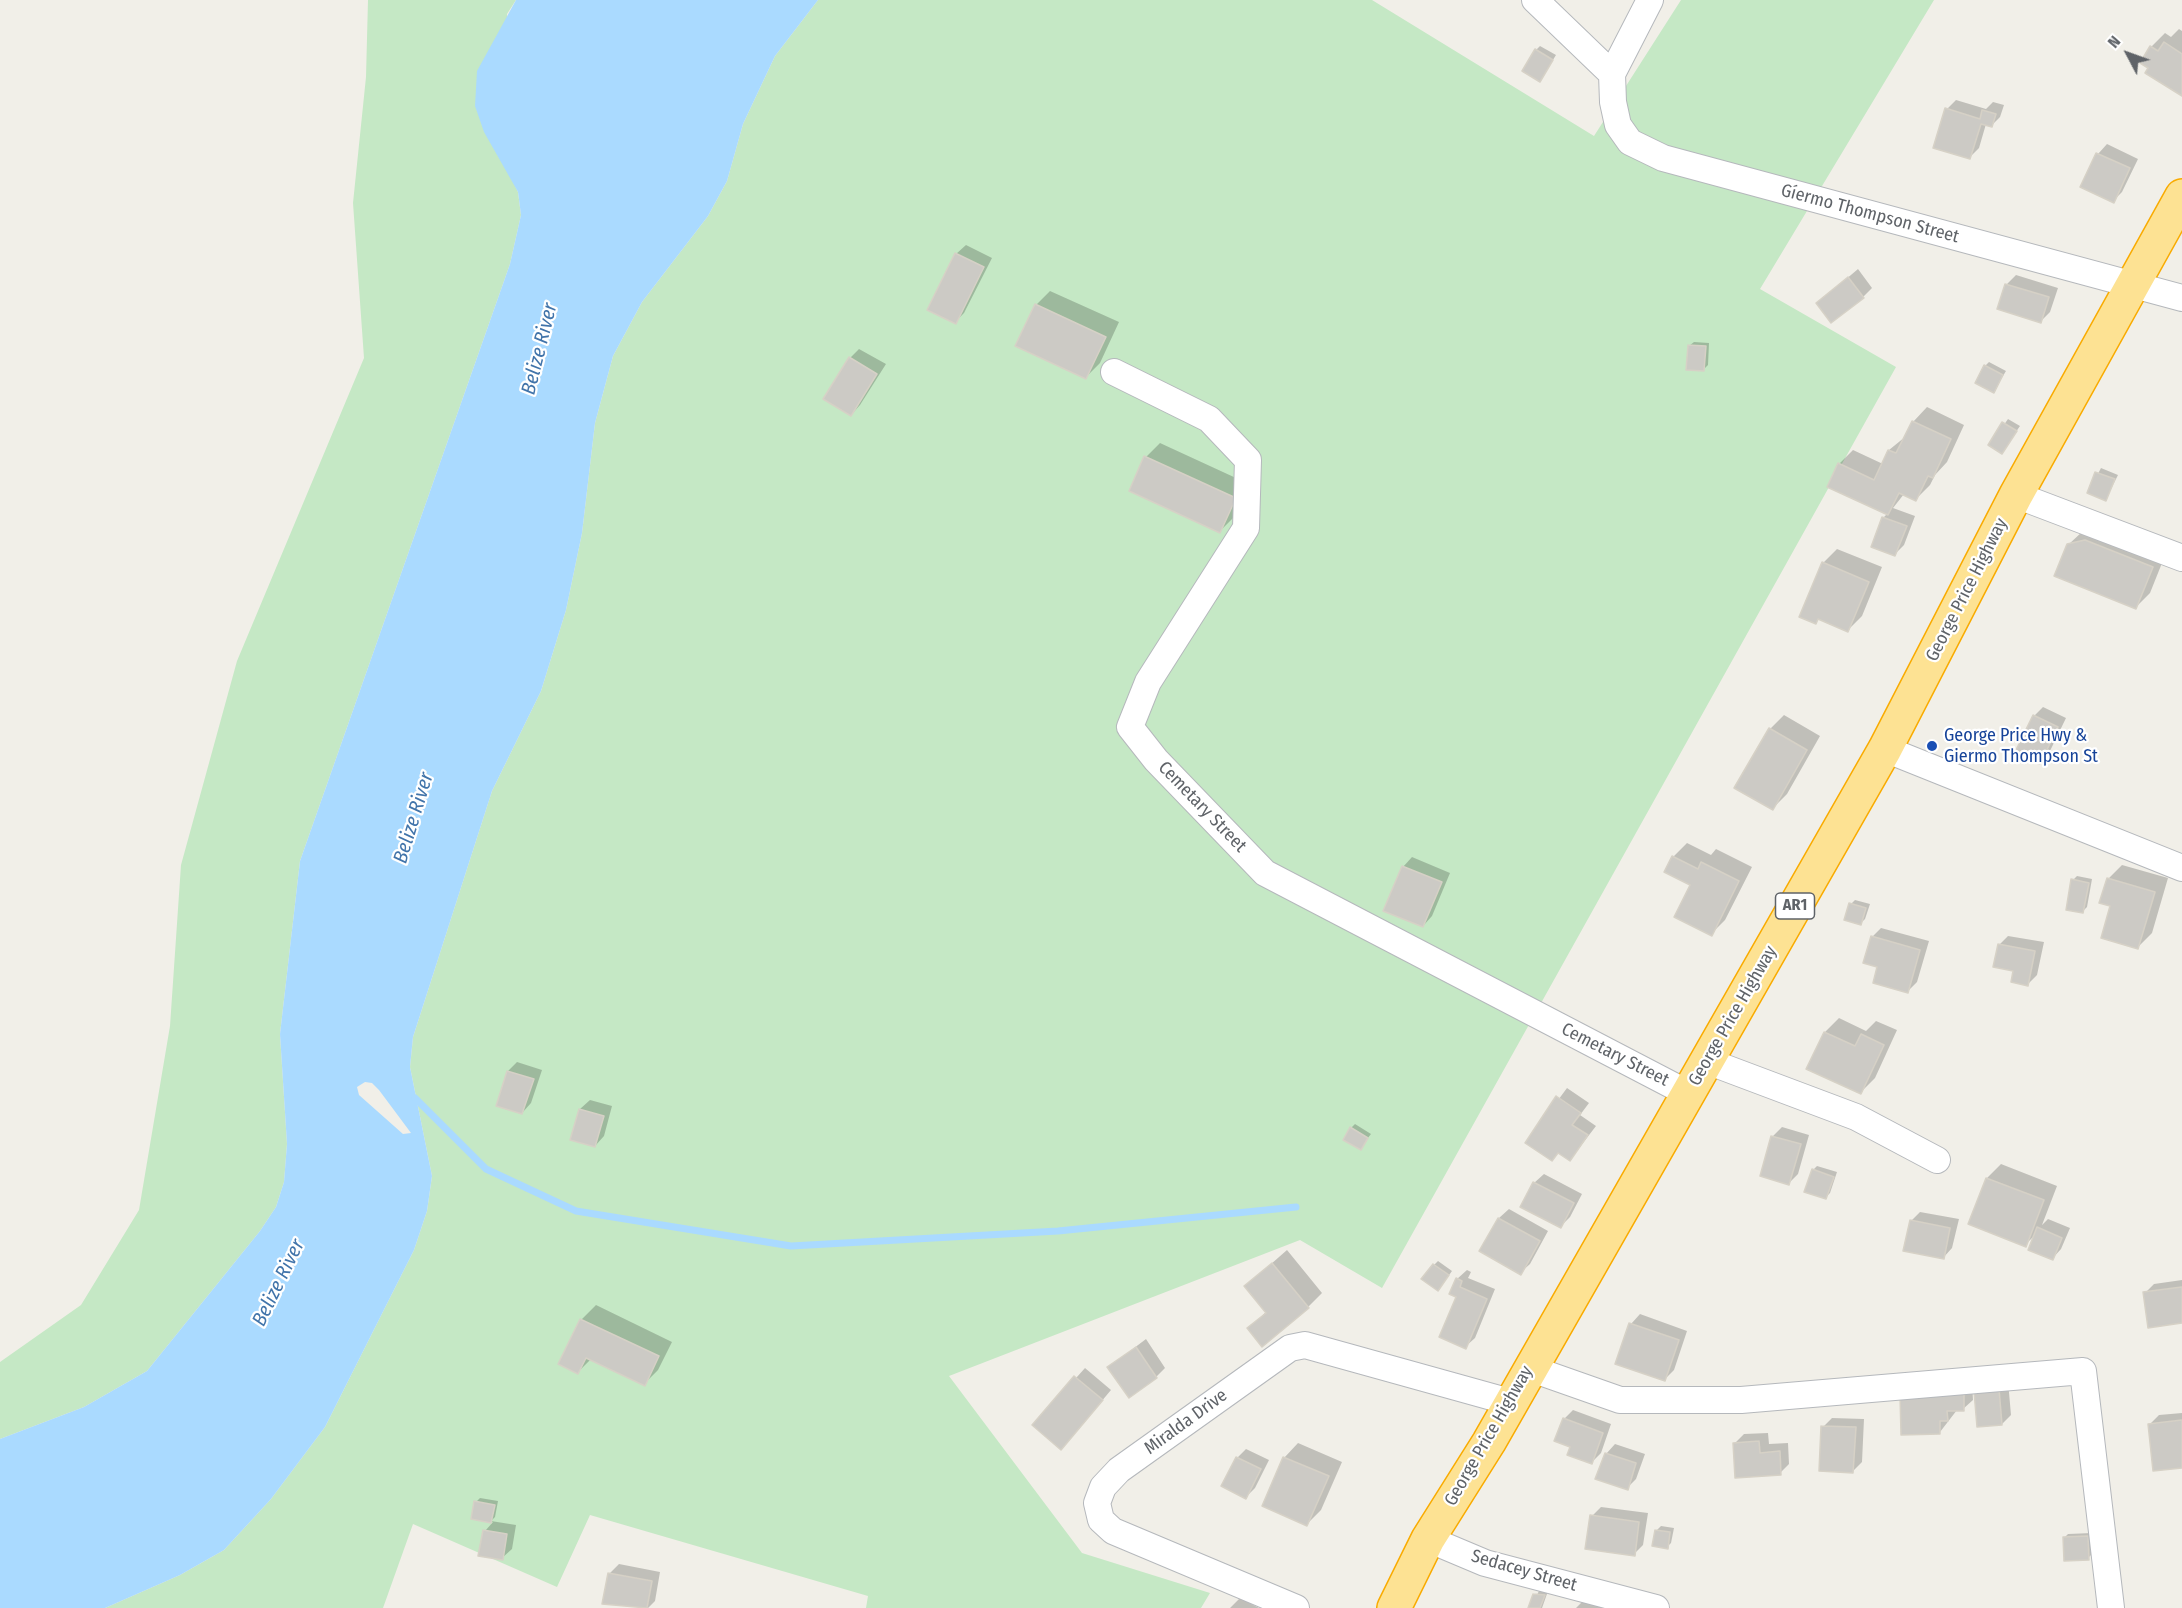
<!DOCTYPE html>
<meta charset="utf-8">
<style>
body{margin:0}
#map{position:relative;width:2182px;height:1608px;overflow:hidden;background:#f1efe8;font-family:"Fira Sans Condensed",sans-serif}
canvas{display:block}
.north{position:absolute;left:2098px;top:24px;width:60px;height:60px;-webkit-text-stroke:4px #fff;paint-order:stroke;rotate:311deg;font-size:16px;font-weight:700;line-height:24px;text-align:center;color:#5f6368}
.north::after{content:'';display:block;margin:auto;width:21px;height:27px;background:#5f6368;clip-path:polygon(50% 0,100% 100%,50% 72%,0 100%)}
</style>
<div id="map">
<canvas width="2182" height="1608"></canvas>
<div class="north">N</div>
</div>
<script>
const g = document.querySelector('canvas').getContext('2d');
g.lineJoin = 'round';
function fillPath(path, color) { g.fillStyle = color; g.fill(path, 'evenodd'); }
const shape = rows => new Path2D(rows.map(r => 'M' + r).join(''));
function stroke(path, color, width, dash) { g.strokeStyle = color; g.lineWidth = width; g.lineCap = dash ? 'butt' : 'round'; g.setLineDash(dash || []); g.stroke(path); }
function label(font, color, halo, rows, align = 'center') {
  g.font = font + ' "Fira Sans Condensed",sans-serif'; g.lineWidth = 4.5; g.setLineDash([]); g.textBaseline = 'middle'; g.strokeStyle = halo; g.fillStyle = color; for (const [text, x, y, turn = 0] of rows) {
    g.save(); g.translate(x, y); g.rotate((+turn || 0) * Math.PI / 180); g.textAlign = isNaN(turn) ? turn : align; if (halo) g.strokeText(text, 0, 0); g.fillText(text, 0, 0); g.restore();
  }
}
const green = shape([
 [368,0,516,0,507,14,511,177,518,192,521,215,510,264,300,861,280,1034,287,1144,284,1182,276,1207,260,1231,147,1371,84,1407,0,1439,0,1362,81,1305,139,1210,170,1026,181,865,237,661,364,358,353,203,366,77],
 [818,0,1372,0,1594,136,1681,0,1934,0,1760,289,1896,367,1382,1288,1300,1240,949,1376,1082,1553,1210,1593,1201,1608,866,1608,868,1596,590,1515,557,1587,413,1524,383,1608,105,1608,180,1575,224,1550,271,1499,325,1427,414,1250,427,1211,432,1176,410,1067,413,1037,492,791,541,691,566,610,582,533,595,423,613,356,642,302,708,216,727,181,743,124,775,56]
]);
const water = shape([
 [516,0,818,0,775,56,743,124,727,181,708,216,642,302,613,356,595,423,582,533,566,610,541,691,492,791,413,1037,410,1067,432,1176,427,1211,414,1250,325,1427,271,1499,224,1550,180,1575,105,1608,0,1608,0,1439,84,1407,147,1371,260,1231,276,1207,284,1182,287,1144,280,1034,300,861,510,264,521,215,518,192,484,132,475,106,477,71],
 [365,1082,372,1083,379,1090,411,1133,403,1134,359,1095,357,1087]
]);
const shadow = shape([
 [2179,29,2182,31,2182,94,2150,67,2151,47,2165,33,2171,37],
 [1540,46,1556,55,1543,76,1536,50],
 [1956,100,1986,109,1993,102,2004,105,2000,117,1991,126,1986,124,1979,148,1970,157,1947,109],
 [2107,144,2138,159,2122,192,2113,201,2082,186,2098,154],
 [966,245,992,258,964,313,955,322,956,254],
 [1858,269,1872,288,1863,297,1818,303],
 [2016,275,2058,288,2050,312,2041,321,2006,285],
 [1050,291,1119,322,1100,363,1086,377,1036,305],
 [1694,342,1709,343,1708,365,1704,369,1689,346],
 [859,349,886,364,860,405,851,415,850,358],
 [1989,362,2006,371,1994,391,1985,366],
 [1927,407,1964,425,1947,462,1935,475,1930,485,1916,499,1904,494,1893,508,1915,516,1904,545,1895,554,1883,518,1887,514,1839,464,1853,450,1883,464,1889,450,1905,437,1913,422],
 [2008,419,2020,426,2002,452,1990,445],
 [1160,443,1249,484,1234,517,1220,531,1146,457],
 [2101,468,2118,475,2106,499,2088,493],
 [2083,531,2166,553,2150,593,2136,607,2068,545],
 [1837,549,1882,567,1862,616,1848,630,1819,618,1816,622,1823,563],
 [2043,707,2066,718,2049,753,2040,762,2034,716],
 [1784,715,1820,736,1787,794,1773,808,1770,729],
 [1687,843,1711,855,1716,849,1752,867,1725,920,1711,934,1692,884,1673,857],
 [1412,857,1450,873,1432,916,1423,926,1403,867],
 [2122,865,2168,878,2152,933,2138,947,2112,905,2108,879],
 [2077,876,2092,879,2087,907,2083,911,2073,880],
 [1855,900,1870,904,1865,919,1861,923,1851,904],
 [1881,928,1929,941,1917,982,1908,991,1879,966,1872,937],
 [2008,936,2044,942,2037,975,2028,984,1999,945],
 [1839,1018,1866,1031,1876,1021,1897,1030,1875,1078,1861,1092,1808,1068,1825,1032],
 [517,1062,542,1070,531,1103,522,1113,508,1071],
 [1567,1088,1589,1103,1580,1115,1596,1126,1570,1160,1559,1152,1552,1159,1527,1142],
 [590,1100,612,1106,604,1136,595,1146,580,1109],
 [1355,1124,1371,1134,1360,1148,1351,1128],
 [1782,1127,1809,1135,1798,1174,1789,1183,1762,1175,1773,1136],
 [2001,1164,2057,1186,2042,1225,2048,1219,2070,1228,2061,1249,2052,1259,2036,1234,2025,1245,1970,1223,1987,1178],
 [1817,1166,1837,1172,1830,1193,1826,1197,1813,1170],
 [1544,1174,1582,1194,1570,1217,1561,1226,1534,1183],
 [1509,1209,1548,1231,1530,1264,1520,1273,1481,1251,1499,1218],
 [1920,1212,1959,1219,1952,1248,1943,1258,1911,1221],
 [1287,1250,1322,1293,1308,1307,1249,1328,1267,1311,1246,1286],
 [1438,1261,1452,1271,1442,1285,1434,1265],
 [1467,1270,1471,1272,1468,1278,1495,1289,1475,1338,1465,1347,1457,1279],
 [2182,1280,2182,1322,2145,1293,2154,1284],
 [596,1305,672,1342,658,1370,644,1384,591,1359,578,1372,560,1364,581,1320],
 [1640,1314,1687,1331,1674,1370,1664,1380,1617,1363,1631,1324],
 [1146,1339,1165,1368,1156,1377,1109,1367],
 [1085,1368,1111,1390,1070,1439,1034,1425],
 [2008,1381,2011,1415,2002,1424,1976,1392],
 [1972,1383,1973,1400,1963,1409,1957,1410,1940,1432,1903,1433],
 [1573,1410,1611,1424,1601,1453,1592,1462,1572,1446,1564,1419],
 [2182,1413,2182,1467,2150,1424,2159,1415],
 [1832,1418,1864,1419,1862,1462,1853,1471,1823,1427],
 [1768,1433,1769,1444,1788,1443,1789,1464,1780,1473,1734,1444,1744,1434],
 [1298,1443,1342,1462,1321,1510,1307,1524,1264,1505,1284,1458],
 [1615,1444,1645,1454,1636,1479,1627,1488,1606,1454],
 [1246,1449,1269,1460,1255,1488,1246,1497,1237,1458],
 [480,1498,498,1501,495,1517,491,1521,516,1525,512,1549,502,1558,485,1531,493,1522,472,1518,476,1502],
 [1601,1507,1648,1513,1643,1545,1634,1554,1592,1516],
 [1661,1526,1674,1528,1671,1543,1667,1547,1657,1530],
 [2092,1533,2092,1554,2088,1558,2064,1538,2068,1534],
 [619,1564,660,1572,655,1601,648,1608,604,1603,610,1573],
 [1539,1591,1548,1591,1542,1608,1530,1608],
 [1240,1598,1259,1608,1230,1608],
 [1584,1600,1603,1608,1576,1608]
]);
const stream = shape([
 [415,1098,486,1169,576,1211,791,1246,1058,1231,1296,1207]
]);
const building = shape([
 [2164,42,2182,54,2182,96,2145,73,2148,68,2140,63,2150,46,2158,51,2164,42],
 [1535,49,1553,60,1540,82,1522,71,1535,49],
 [1945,108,1980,119,1982,110,1996,114,1992,127,1981,124,1970,159,1933,148,1945,108],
 [2096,153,2130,168,2114,203,2080,187,2096,153],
 [955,253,984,267,956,324,927,310,955,253],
 [1848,277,1864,298,1831,323,1816,303,1848,277],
 [2005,284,2049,297,2041,323,1997,309,2005,284],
 [1035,304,1106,337,1086,379,1015,346,1035,304],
 [1688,345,1706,346,1704,371,1686,370,1688,345],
 [849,357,877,374,851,416,823,399,849,357],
 [1984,365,2003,375,1994,393,1975,383,1984,365],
 [1912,421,1951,439,1933,478,1928,476,1916,501,1899,493,1888,515,1827,487,1838,463,1874,480,1888,450,1896,453,1912,421],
 [2002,422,2017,431,2002,454,1988,445,2002,422],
 [1144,456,1236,498,1220,533,1129,491,1144,456],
 [2095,472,2115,479,2106,501,2087,493,2095,472],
 [1882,517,1907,526,1895,556,1871,547,1882,517],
 [2085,540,2153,567,2136,609,2054,576,2067,544,2085,540],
 [1822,562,1869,582,1848,632,1818,619,1816,624,1799,617,1822,562],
 [2033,715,2058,727,2040,764,2015,752,2033,715],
 [1769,728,1807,750,1773,810,1734,788,1769,728],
 [1672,856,1698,869,1701,862,1739,881,1712,936,1674,917,1690,885,1664,872,1672,856],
 [1402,866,1442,882,1423,927,1383,911,1402,866],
 [2107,878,2155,892,2138,949,2101,938,2110,906,2099,903,2107,878],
 [2071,879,2089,883,2083,913,2066,910,2071,879],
 [1849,903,1866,908,1861,925,1844,920,1849,903],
 [1871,936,1920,950,1908,993,1873,983,1877,967,1863,963,1871,936],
 [1998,944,2035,951,2028,986,2011,982,2013,971,1993,967,1998,944],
 [1824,1032,1855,1046,1861,1034,1884,1045,1861,1094,1806,1069,1824,1032],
 [507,1071,534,1079,522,1114,496,1106,507,1071],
 [1556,1096,1581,1113,1572,1125,1588,1135,1570,1161,1558,1153,1552,1161,1525,1143,1556,1096],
 [579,1109,604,1116,595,1147,570,1140,579,1109],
 [1350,1127,1368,1138,1361,1150,1343,1140,1350,1127],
 [1771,1136,1801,1144,1789,1185,1760,1176,1771,1136],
 [1812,1169,1834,1177,1826,1199,1804,1192,1812,1169],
 [1986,1178,2044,1200,2026,1247,1968,1224,1986,1178],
 [1533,1182,1574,1203,1561,1228,1520,1207,1533,1182],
 [1498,1218,1540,1241,1521,1275,1479,1251,1498,1218],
 [1910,1220,1950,1228,1944,1259,1903,1251,1910,1220],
 [2037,1227,2062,1238,2053,1260,2028,1250,2037,1227],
 [1272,1263,1309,1308,1262,1347,1247,1328,1266,1313,1244,1286,1272,1263],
 [1433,1264,1449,1275,1438,1291,1421,1279,1433,1264],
 [1456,1278,1462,1281,1460,1287,1487,1299,1466,1349,1439,1337,1456,1297,1449,1294,1456,1278],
 [2182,1287,2182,1323,2148,1328,2143,1292,2182,1287],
 [580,1319,659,1356,645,1386,586,1358,578,1374,558,1364,580,1319],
 [1629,1323,1679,1340,1665,1381,1615,1364,1629,1323],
 [1136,1347,1157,1378,1129,1398,1107,1367,1136,1347],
 [1074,1376,1103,1400,1061,1450,1032,1425,1074,1376],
 [1999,1389,2002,1425,1977,1427,1974,1391,1999,1389],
 [1964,1392,1964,1411,1947,1411,1948,1421,1940,1421,1940,1434,1901,1435,1900,1394,1964,1392],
 [1563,1418,1603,1433,1592,1464,1567,1455,1570,1447,1554,1441,1563,1418],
 [2182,1420,2182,1468,2153,1471,2148,1424,2182,1420],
 [1821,1426,1856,1427,1853,1473,1819,1471,1821,1426],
 [1759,1441,1760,1453,1780,1451,1781,1475,1735,1478,1733,1443,1759,1441],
 [1605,1453,1636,1463,1628,1490,1595,1479,1605,1453],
 [1236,1457,1261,1469,1246,1499,1221,1486,1236,1457],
 [1283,1457,1329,1476,1307,1526,1262,1506,1283,1457],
 [474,1501,495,1505,491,1523,471,1519,474,1501],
 [1590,1515,1639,1522,1635,1556,1585,1549,1590,1515],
 [483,1530,507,1534,503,1560,478,1556,483,1530],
 [1655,1530,1670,1532,1668,1549,1652,1546,1655,1530],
 [2088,1536,2089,1560,2064,1561,2063,1537,2088,1536],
 [608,1573,652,1581,647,1608,602,1604,608,1573],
 [1533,1594,1545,1595,1540,1608,1528,1608,1533,1594]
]);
const minor = shape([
 [1535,0,1612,74],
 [1650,0,1612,74,1613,102,1618,125,1630,142,1663,158,2182,298],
 [1114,372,1209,419,1248,460,1246,528,1148,682,1130,727,1156,760,1265,873,1689,1094],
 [2016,495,2182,558],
 [1885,749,2182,868],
 [1707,1061,1856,1117,1937,1160],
 [1529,1368,1620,1400,1741,1400,2083,1371,2111,1608],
 [1428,1539,1485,1563,1656,1608],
 [1296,1608,1113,1531,1101,1520,1097,1503,1103,1487,1119,1470,1290,1348,1305,1345,1510,1402]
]);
const highway = shape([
 [1394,1608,1428,1539,1489,1442,1885,749,2016,495,2182,196]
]);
const markers = [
 [1932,746,6,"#1a4fb4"]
];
const shields = [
 [1795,906,39]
];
const shieldNames = [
 ["AR1",1795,906]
];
const streetNames = [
 ["Gíermo Thompson Street",1870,214,15],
 ["George Price Highway",1967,590,-63],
 ["Cemetary Street",1202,807,46],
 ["George Price Highway",1733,1016,-60],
 ["Cemetary Street",1615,1055,27],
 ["Miralda Drive",1186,1422,-36],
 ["George Price Highway",1489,1436,-60],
 ["Sedacey Street",1524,1571,16]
];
const transitNames = [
 ["George Price Hwy &",1944,736],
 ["Giermo Thompson St",1944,757]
];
const waterNames = [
 ["Belize River",540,349,-76],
 ["Belize River",414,818,-73],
 ["Belize River",279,1283,-64]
];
fillPath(green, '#c5e8c5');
fillPath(water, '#aadaff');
fillPath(shadow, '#0003');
stroke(stream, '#aadaff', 7);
fillPath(building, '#cccac5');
stroke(building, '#d6d1c6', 1.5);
stroke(minor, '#b5b8bc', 28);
stroke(highway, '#f9ab00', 36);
stroke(minor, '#fff', 26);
stroke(highway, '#fde293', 33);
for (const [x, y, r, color] of markers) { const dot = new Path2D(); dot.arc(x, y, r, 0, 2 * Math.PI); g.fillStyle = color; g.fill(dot); stroke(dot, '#fff', 2); }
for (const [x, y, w] of shields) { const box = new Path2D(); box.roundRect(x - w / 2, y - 13, w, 26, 4.5); g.fillStyle = '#fff'; g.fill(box); stroke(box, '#5f6368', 1.5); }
label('bold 16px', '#5f6368', null, shieldNames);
label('18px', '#5f6368', '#fff', streetNames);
label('18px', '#164399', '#fff', transitNames, 'left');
label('italic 20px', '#4174aa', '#fff', waterNames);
</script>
